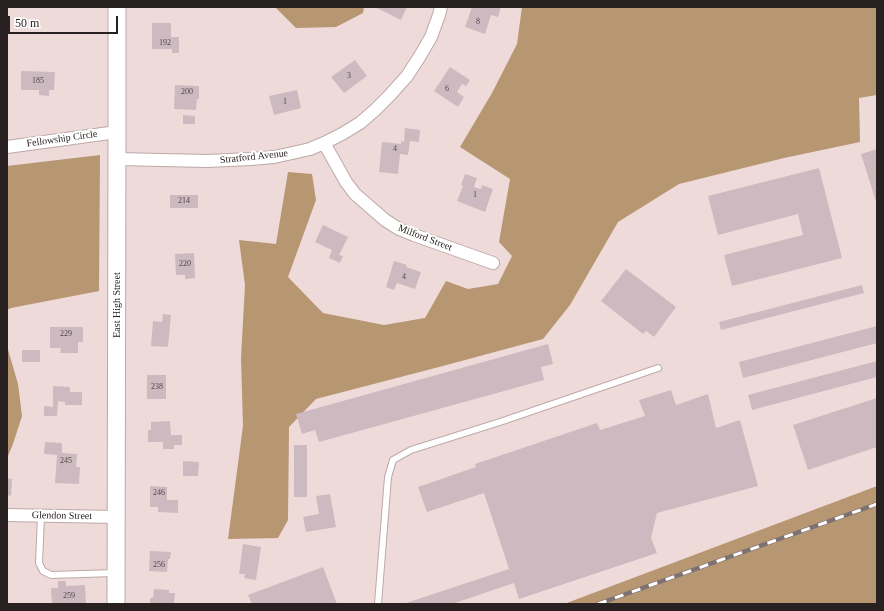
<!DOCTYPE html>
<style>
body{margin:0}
#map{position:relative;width:884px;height:611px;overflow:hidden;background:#efdada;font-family:"Times New Roman",serif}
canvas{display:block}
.frame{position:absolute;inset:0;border:8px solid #292121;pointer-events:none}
.scale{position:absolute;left:8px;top:16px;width:110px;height:18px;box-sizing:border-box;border:2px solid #292121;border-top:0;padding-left:5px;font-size:12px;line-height:14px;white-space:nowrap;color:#292121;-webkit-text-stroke:3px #fff;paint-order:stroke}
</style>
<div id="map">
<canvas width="884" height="611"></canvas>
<div class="frame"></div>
<div class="scale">50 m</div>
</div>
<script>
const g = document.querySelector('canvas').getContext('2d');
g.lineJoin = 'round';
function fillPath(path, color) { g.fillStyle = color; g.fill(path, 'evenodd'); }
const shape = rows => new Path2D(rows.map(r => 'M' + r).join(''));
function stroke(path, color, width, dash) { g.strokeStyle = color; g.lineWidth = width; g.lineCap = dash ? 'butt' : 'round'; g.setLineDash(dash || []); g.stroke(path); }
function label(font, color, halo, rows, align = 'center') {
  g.font = font + ' "Times New Roman",serif'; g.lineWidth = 4; g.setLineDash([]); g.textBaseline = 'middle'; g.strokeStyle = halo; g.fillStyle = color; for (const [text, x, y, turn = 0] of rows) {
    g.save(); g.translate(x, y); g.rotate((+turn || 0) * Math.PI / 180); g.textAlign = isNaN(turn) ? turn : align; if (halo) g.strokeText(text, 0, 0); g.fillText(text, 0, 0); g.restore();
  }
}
const forest = shape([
 [275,7,364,7,363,13,336,27,296,28],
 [522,7,877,7,877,95,859,98,860,142,784,158,679,184,618,222,570,305,543,339,439,367,316,399,289,427,288,520,278,538,228,539,243,426,241,358,245,285,239,240,276,244,288,172,312,174,316,200,288,277,323,313,384,325,425,318,446,281,468,289,498,284,512,256,499,242,510,179,460,147,492,93,517,44],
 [100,155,99,291,11,308,7,310,7,166],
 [7,346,18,384,22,416,13,444,8,456,7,456],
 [877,486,877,604,564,604]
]);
const building = shape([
 [375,7,407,7,401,20],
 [472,7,501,7,498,17,491,15,485,34,465,27],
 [152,23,171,23,171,37,179,37,179,53,172,53,172,49,152,49],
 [355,60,367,76,344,93,331,77],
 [450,67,470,80,466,86,462,84,457,92,464,97,458,107,434,91],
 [21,71,55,72,54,90,49,90,49,96,39,95,39,90,21,90],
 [175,85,199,86,199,99,197,99,196,110,174,109],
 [297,90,301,108,274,115,269,96],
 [183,115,195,116,195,124,183,124],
 [405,128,420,130,419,142,410,141,408,155,400,154,398,174,379,172,382,142,401,144,401,141,404,142],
 [877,149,877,205,861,154],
 [819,168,842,258,732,286,724,255,803,235,798,214,718,235,708,196],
 [465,174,477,178,474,187,481,189,482,185,493,189,485,212,457,201,463,186,461,185],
 [170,195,198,195,198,208,170,208],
 [323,225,348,237,339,255,343,256,340,263,329,258,332,250,315,242],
 [194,253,195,278,185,279,185,275,176,275,175,254],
 [394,261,407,265,406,267,421,272,415,289,397,283,394,290,386,287],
 [626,269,676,307,654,337,646,331,643,334,601,301],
 [862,285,864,293,721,330,719,322],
 [163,314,171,315,168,347,151,346,153,321,162,322],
 [877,326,877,343,743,378,739,362],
 [50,327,83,327,83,342,78,342,78,353,60,353,61,348,50,348],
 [548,344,553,364,541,367,544,380,319,442,315,430,302,434,296,414],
 [22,350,40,350,40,362,22,362],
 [877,361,877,377,752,410,748,395],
 [147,375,166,375,166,399,147,399],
 [53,386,70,387,70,392,82,392,82,405,65,405,65,402,58,401,57,416,44,416,44,406,53,407],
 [671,390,676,405,708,394,716,428,740,420,758,486,657,513,651,538,657,553,519,599,514,583,452,604,403,604,509,569,484,493,427,512,418,487,476,467,475,464,597,423,600,430,645,416,639,400],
 [877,398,877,447,808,470,793,425],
 [170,421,171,435,182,435,182,445,174,445,174,449,163,449,163,442,148,442,148,430,151,430,151,422],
 [45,442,62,443,62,453,77,454,76,467,80,467,79,484,55,483,57,455,44,454],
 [294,445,307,445,307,497,294,497],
 [183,461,199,462,198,476,183,476],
 [7,478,12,479,11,496,7,495],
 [150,486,167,487,167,500,178,500,178,513,158,512,158,507,150,507],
 [330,494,336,527,306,532,303,517,319,514,316,496],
 [243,544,261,547,256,580,244,578,245,574,239,574],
 [150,551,171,552,170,559,168,559,167,572,149,571],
 [323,567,337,604,252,604,248,595],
 [58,581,66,581,66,586,85,585,86,604,52,604,51,588,58,588],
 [154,589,169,590,169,593,175,593,174,603,150,604,150,598,153,598]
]);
const service = shape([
 [41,516,39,563,43,571,51,575,115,573],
 [378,604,388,477,393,460,411,450,500,422,658,368]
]);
const minor = shape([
 [324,143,346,182,355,194,385,220,399,229,414,235,493,263],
 [7,147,117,132],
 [117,159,207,161,251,159,274,157,297,152,310,149,324,143,342,134,360,123,375,110,390,95,407,76,420,56,431,37,439,15,441,7],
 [7,515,116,517]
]);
const secondary = shape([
 [116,604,117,132,117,7]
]);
const rail = shape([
 [598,604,877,504]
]);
const numberNames = [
 ["8",478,22],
 ["192",165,43],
 ["3",349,76],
 ["185",38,81],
 ["6",447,89],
 ["200",187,92],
 ["1",285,102],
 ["4",395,149],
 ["1",475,195],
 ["214",184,201],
 ["220",185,264],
 ["4",404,277],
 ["229",66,334],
 ["238",157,387],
 ["245",66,461],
 ["246",159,493],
 ["256",159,565],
 ["259",69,596]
];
const streetNames = [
 ["Fellowship Circle",62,139,-8],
 ["Stratford Avenue",254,157,-6],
 ["Milford Street",425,238,21],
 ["East High Street",117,305,-90],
 ["Glendon Street",62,516,1]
];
fillPath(forest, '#b79672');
fillPath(building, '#cdbac0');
stroke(service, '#bca9a8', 8);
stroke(minor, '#bca9a8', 14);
stroke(secondary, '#bca9a8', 19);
stroke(service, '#fff', 6);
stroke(minor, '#fff', 12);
stroke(secondary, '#fff', 17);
stroke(rail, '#7e7171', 4.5);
stroke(rail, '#fff', 3, [9]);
label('8px', '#524749', null, numberNames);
label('10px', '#292121', '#fff', streetNames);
</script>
